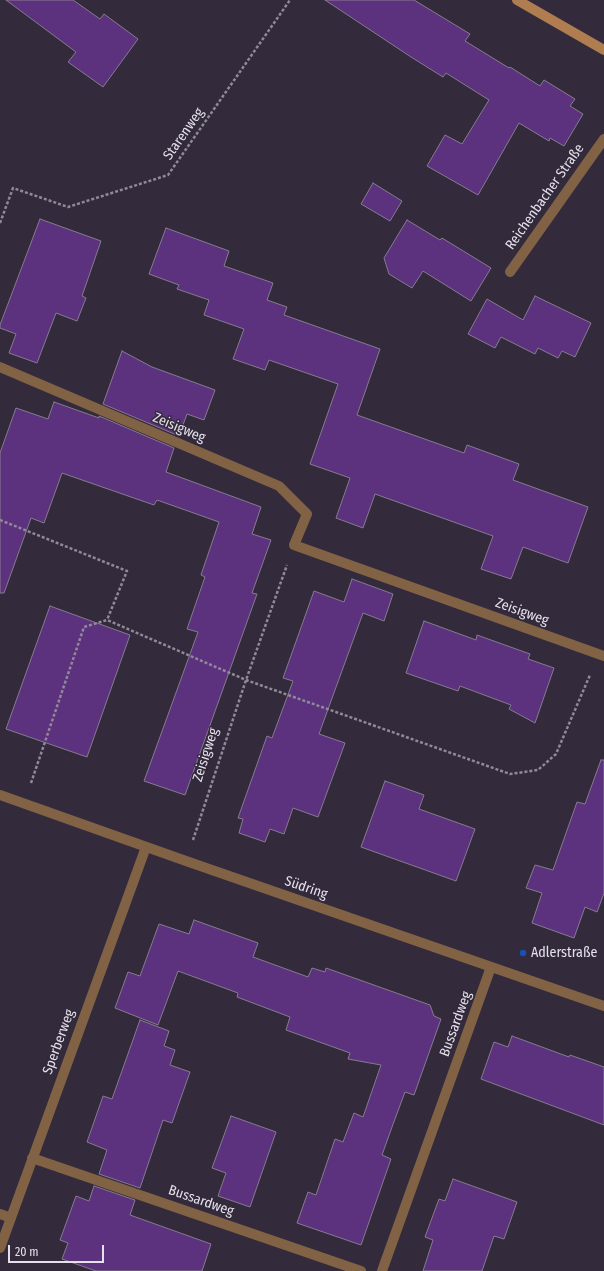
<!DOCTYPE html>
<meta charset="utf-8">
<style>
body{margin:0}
#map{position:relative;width:604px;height:1271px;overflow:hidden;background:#332b3b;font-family:"Fira Sans Condensed",sans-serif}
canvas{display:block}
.scale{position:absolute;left:8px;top:1245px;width:96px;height:18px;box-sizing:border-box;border:2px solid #e5e0eb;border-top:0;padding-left:5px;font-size:12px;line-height:14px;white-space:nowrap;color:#e5e0eb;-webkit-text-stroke:3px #332b3b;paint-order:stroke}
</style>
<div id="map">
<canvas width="604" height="1271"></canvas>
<div class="scale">20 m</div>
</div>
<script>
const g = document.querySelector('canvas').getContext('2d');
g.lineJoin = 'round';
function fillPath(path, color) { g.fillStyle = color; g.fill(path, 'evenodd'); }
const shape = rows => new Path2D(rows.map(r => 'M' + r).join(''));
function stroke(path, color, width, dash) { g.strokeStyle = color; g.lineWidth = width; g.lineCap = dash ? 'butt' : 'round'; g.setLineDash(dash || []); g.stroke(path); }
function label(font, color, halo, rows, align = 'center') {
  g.font = font + ' "Fira Sans Condensed",sans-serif'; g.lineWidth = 3; g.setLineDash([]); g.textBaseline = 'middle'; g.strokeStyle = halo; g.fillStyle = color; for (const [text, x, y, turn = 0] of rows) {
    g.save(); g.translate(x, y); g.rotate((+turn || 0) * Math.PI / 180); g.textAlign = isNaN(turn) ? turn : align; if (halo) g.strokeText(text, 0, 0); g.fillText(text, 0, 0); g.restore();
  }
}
const building = shape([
 [6,0,73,0,100,19,104,14,138,39,103,87,68,62,76,52,6,0],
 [325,0,414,0,470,34,465,41,509,68,510,67,540,86,544,80,575,99,570,106,583,114,564,146,550,138,549,141,519,123,478,195,427,166,445,135,462,144,489,100,446,73,443,77,411,57,325,0],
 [373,183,402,201,390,221,361,204,373,183],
 [40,219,101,241,82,296,86,298,77,321,56,313,37,363,9,353,16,334,0,328,0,325,40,219],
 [407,220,440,240,442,238,491,268,471,301,423,271,412,288,389,274,384,258,407,220],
 [166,228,229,251,224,266,273,283,267,300,287,307,284,315,380,349,357,415,464,453,467,445,519,464,513,480,588,507,568,563,523,547,511,579,481,569,493,536,375,494,363,528,336,518,350,478,310,464,338,384,269,360,265,370,233,359,244,329,204,315,209,300,177,289,179,285,149,274,166,228],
 [535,296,591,323,575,357,562,351,558,358,538,348,535,354,501,337,495,348,468,334,487,299,523,320,535,296],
 [122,351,152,367,215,390,204,420,187,414,179,436,103,404,122,351],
 [54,402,99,418,99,416,174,448,166,472,261,507,252,534,271,540,252,593,257,594,185,795,144,781,198,632,187,629,205,577,201,575,219,522,157,500,154,505,62,473,44,523,31,518,4,593,0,593,0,453,16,408,48,419,54,402],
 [352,579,393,594,384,621,363,613,319,734,345,743,318,817,293,808,284,834,270,829,265,842,239,833,243,819,238,818,267,736,272,738,293,681,283,678,314,591,344,602,352,579],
 [50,606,130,635,87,757,6,729,50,606],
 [424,621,476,640,477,635,530,654,528,659,554,668,535,723,509,709,511,705,460,686,458,691,406,673,424,621],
 [601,760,604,760,604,893,597,912,585,907,574,938,532,923,542,893,526,888,535,865,553,870,577,802,585,804,601,760],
 [385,781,424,795,419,809,475,829,456,881,361,847,385,781],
 [194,920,258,943,253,957,308,977,312,968,325,972,326,968,430,1005,434,1016,441,1019,414,1095,405,1092,392,1127,382,1155,391,1159,361,1245,297,1223,308,1192,316,1195,335,1139,343,1142,354,1113,363,1117,381,1065,348,1059,350,1053,286,1030,290,1017,237,997,238,993,178,971,158,1025,115,1008,128,972,140,976,159,924,189,934,194,920],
 [140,1020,169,1031,164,1046,175,1050,170,1065,190,1072,172,1123,163,1120,140,1188,99,1174,107,1150,87,1142,103,1096,112,1099,140,1020],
 [512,1036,569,1057,570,1055,604,1067,604,1125,481,1079,494,1042,508,1047,512,1036],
 [231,1116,276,1132,250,1207,218,1196,226,1173,212,1168,231,1116],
 [453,1179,517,1202,504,1239,494,1236,482,1271,423,1271,433,1240,425,1237,439,1199,445,1201,453,1179],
 [94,1186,135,1200,130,1215,211,1244,202,1271,96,1271,62,1259,68,1243,60,1240,76,1196,89,1201,94,1186]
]);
const path = shape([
 [0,223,13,188,68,207,168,175,290,0],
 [0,520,127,571,107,620],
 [31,783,84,627,107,620,246,680,510,774,538,770,556,754,590,675],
 [193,840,246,680,287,565]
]);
const street = shape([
 [510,272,604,139],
 [0,367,279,486,307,514,294,545,604,656],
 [0,795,186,861,604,1006],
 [32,1158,361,1271],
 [0,1214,11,1218],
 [0,1248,146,847],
 [382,1271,491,967]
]);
const secondary = shape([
 [517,0,604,50]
]);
const markers = [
 [523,953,4,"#1a4fb4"]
];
const streetNames = [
 ["Starenweg",184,134,-55],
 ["Reichenbacher Straße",545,197,-55],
 ["Zeisigweg",179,428,23],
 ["Zeisigweg",522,612,20],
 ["Zeisigweg",206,755,-72],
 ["Südring",306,888,19],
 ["Bussardweg",456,1024,-70],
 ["Sperberweg",59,1042,-70],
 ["Bussardweg",201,1201,19]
];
const poiNames = [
 ["Adlerstraße",531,953]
];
fillPath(building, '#5c317e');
stroke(building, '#857c8f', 1);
stroke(path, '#908997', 2.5, [3, 2]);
stroke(street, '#816245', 10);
stroke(secondary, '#af7d4f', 10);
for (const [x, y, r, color] of markers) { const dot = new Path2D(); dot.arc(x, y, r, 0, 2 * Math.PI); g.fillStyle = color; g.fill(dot); stroke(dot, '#332b3b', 1.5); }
label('14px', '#e5e0eb', '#332b3b', streetNames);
label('14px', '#e5e0eb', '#332b3b', poiNames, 'left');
</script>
